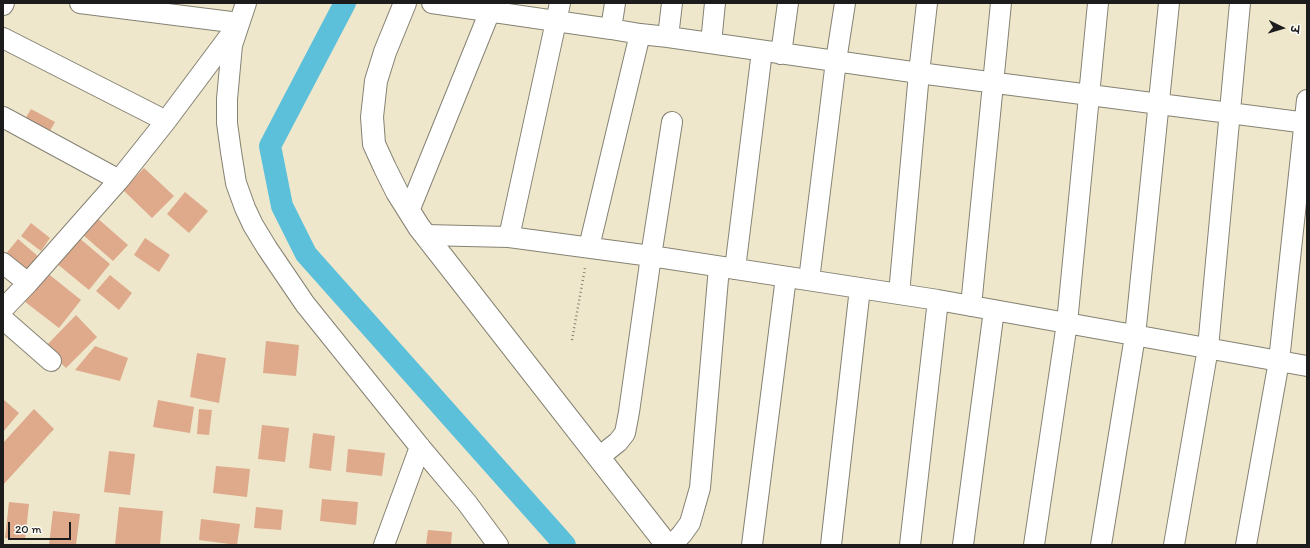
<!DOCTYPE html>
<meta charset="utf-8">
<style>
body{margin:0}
#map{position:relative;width:1310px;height:548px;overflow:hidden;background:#eee7cb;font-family:Itim,"Playpen Sans Deva",sans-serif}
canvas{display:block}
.frame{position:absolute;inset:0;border:4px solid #1c1c1c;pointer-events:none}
.north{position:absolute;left:1262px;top:8px;width:40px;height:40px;-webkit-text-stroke:3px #fdfcf7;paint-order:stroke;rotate:95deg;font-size:11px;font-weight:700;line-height:16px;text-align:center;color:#1c1c1c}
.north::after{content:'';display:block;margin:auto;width:14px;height:18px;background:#1c1c1c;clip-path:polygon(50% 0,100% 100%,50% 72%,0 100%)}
.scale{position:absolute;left:8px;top:522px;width:63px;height:18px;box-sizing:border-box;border:2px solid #1c1c1c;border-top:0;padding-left:5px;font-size:12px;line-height:14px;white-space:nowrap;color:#1c1c1c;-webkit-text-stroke:3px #fdfcf7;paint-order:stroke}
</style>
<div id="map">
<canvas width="1310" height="548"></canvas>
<div class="frame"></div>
<div class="north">उ</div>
<div class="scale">20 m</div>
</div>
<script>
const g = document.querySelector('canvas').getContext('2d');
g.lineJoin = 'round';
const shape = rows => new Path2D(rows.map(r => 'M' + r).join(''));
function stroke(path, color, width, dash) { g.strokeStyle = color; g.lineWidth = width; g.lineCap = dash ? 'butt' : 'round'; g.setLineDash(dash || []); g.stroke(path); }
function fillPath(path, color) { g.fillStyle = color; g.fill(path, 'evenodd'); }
const canal = shape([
 [345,3,270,146,282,206,306,254,565,545]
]);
const building = shape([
 [31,109,55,122,47,136,22,124],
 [144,168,174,196,152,218,123,190],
 [185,192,208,211,189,233,167,214],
 [96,217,128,245,113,261,82,234],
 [31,223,50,238,41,251,21,236],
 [78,237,110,264,89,290,56,263],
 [145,238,170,255,159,272,134,255],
 [18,239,40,258,27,274,5,255],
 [46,272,81,300,59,328,24,301],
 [110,275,132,293,119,310,96,291],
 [76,315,97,337,66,368,45,347],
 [266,341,299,345,296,376,263,373],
 [95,346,128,358,120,381,75,370],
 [197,353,226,358,219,403,190,397],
 [3,399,19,413,3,432],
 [158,400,194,407,190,433,153,427],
 [34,409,54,429,3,485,3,443],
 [199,409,212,410,209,435,197,434],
 [262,425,289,428,285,462,258,459],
 [313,433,335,436,331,471,309,468],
 [348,449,385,453,382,476,346,472],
 [109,451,135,454,130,495,104,492],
 [216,466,250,469,247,497,213,493],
 [322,499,358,502,356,525,320,521],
 [9,502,29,504,25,540,5,538],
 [119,507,163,511,160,545,115,545],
 [256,507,283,510,281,530,254,528],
 [53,511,80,514,76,545,49,545],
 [201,519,240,524,237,545,199,540],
 [428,530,452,532,451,545,426,545]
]);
const path = shape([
 [572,340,585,268]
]);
const street = shape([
 [80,3,239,23],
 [246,3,232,45,227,99,227,123,231,152,236,183,245,208,253,225,267,248,305,304,420,447,467,503,498,545],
 [432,3,611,29,640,34,668,37,919,73,1307,123],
 [3,5,4,3],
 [611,29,615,3],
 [668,37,672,3],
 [3,38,166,121],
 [711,43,715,3],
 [781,54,788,3],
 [3,117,119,180],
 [409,211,490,11],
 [425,235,509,237,651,256,938,300,1307,366],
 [509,237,560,3],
 [589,247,640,34],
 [3,263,28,283],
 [735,269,762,51],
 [809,280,836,61,845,3],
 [899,294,919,73,927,3],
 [971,306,1001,3],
 [3,309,28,283,119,180,166,121,234,30],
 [3,319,51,361],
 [599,457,618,442,625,433,629,412,651,256,672,122],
 [384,545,420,447],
 [672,545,682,534,690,523,700,488,719,267],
 [752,545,786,277],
 [831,545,860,288],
 [910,545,938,300],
 [963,545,994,310],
 [1034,545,1067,323,1098,3],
 [1101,545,1135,336,1169,3],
 [1174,545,1208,348,1240,3],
 [1246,545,1279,361,1307,100]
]);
const secondary = shape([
 [405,3,385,52,376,81,372,117,374,144,385,168,397,192,419,227,667,545]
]);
stroke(canal, '#5cc0da', 22);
fillPath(building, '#dfa98b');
stroke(street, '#858274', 22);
stroke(secondary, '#858274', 24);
stroke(path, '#858274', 2.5, [1, 3]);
stroke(street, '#fff', 20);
stroke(secondary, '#fff', 22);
</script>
